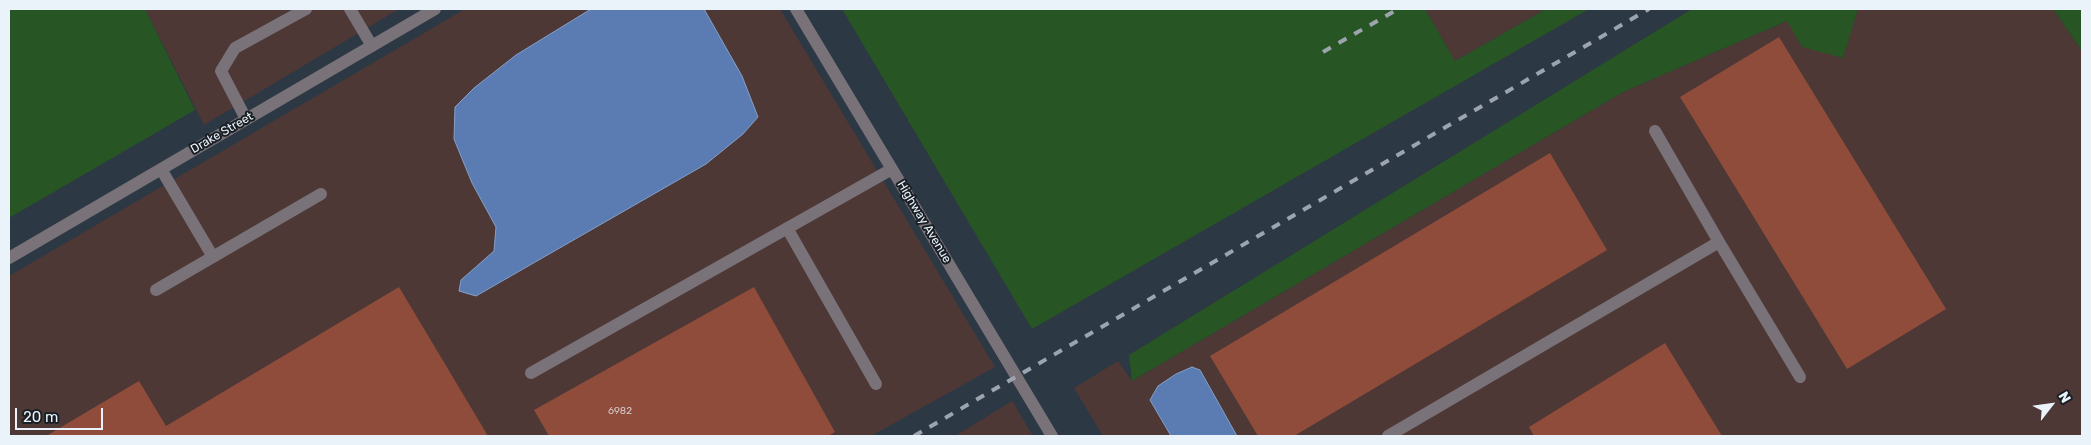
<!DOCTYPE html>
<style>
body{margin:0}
#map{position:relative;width:2091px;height:445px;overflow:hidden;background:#2c3844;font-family:Rubik,sans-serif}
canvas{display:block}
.frame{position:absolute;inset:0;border:10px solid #eaf2fa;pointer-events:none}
.north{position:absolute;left:2026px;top:380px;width:50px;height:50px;-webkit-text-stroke:4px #191f24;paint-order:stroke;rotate:60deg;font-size:14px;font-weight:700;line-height:20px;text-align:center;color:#eaf2fa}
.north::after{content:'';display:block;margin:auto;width:18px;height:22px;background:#eaf2fa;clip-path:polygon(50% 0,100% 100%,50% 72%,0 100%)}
.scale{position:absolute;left:15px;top:408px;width:88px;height:22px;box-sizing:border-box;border:2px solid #eaf2fa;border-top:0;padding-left:6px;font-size:15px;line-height:18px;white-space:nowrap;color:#eaf2fa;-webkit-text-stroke:4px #191f24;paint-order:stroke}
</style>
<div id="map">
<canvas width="2091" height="445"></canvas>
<div class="frame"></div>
<div class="north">N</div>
<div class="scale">20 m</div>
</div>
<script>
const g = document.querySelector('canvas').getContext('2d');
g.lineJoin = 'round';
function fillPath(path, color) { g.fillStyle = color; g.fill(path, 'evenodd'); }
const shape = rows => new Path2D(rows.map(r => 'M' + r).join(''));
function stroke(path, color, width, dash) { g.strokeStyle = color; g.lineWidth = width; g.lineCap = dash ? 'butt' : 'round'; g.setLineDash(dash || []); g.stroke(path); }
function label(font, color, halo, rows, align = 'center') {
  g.font = font + ' Rubik,sans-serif'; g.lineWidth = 4; g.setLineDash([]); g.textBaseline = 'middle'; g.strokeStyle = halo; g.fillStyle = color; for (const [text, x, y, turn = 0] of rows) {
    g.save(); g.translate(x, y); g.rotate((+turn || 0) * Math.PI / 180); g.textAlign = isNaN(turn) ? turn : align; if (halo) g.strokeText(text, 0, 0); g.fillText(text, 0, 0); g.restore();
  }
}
const industrial = shape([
 [145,9,399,9,204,125],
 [465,9,780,9,995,367,871,436,9,436,9,276],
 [1425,9,1546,9,1455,61],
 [1858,9,2053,9,2082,51,2082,436,1103,436,1074,388,1118,361,1132,381,1623,92,1787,21,1843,58],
 [1012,401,1033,436,955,436]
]);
const green = shape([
 [9,9,145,9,195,110,9,218,9,176,10,175,9,172],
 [842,9,1425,9,1455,61,1546,9,1589,9,1032,329],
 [1692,9,1858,9,1843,58,1802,47,1787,21,1623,92,1132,381,1129,355],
 [2053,9,2082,9,2082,51]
]);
const water = shape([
 [591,9,704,9,742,76,758,117,743,134,706,164,476,296,459,291,461,280,494,251,496,227,472,183,454,139,455,107,474,88,516,55,591,9],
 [1192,367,1200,370,1237,436,1171,436,1150,400,1158,386,1176,374,1192,367]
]);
const building = shape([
 [1779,37,1946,309,1847,369,1680,97],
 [1550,153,1607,250,1294,436,1258,436,1210,356],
 [399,287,488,436,46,436,139,381,166,426],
 [754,287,835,432,828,436,549,436,534,410],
 [1665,343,1722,436,1534,436,1529,427]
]);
const minor = shape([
 [350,9,372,46],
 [796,9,1052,436],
 [246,119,221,71,235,48,306,9],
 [1655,131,1719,242],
 [161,169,213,257],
 [787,228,876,384],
 [9,258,435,9],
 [156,290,321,194],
 [531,373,892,169],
 [1388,436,1719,242,1800,377]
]);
const rail = shape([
 [1323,52,1398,9],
 [914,436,1649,9]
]);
const numberNames = [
 ["6982",620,411]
];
const streetNames = [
 ["Drake Street",222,133,-30],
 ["Highway Avenue",924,222,59]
];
fillPath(industrial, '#4d3836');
fillPath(green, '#285524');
fillPath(water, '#5b7cb3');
stroke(water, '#869fc8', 1);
fillPath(building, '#8f4c3b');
stroke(minor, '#797278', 12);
stroke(rail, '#9ca5af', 4, [9, 9]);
label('10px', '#d3c8ca', null, numberNames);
label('12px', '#eaf2fa', '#191f24', streetNames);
</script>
